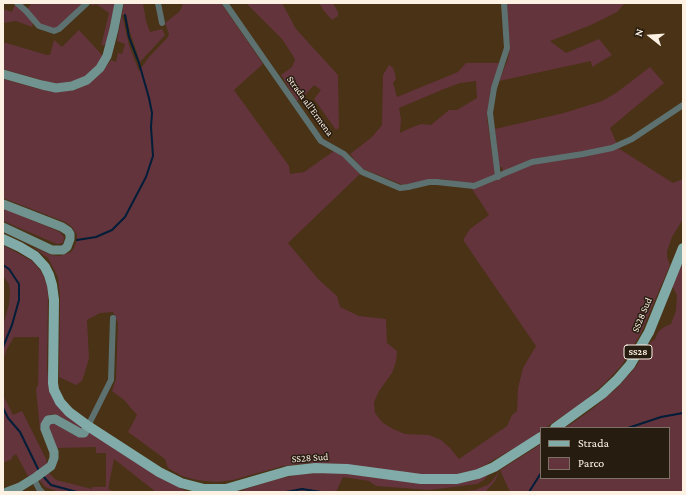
<!DOCTYPE html>
<style>
body{margin:0}
#map{position:relative;width:686px;height:495px;overflow:hidden;background:#493215;font-family:"Crimson Pro",serif}
canvas{display:block}
.frame{position:absolute;inset:0;border:4px solid #fdf1e4;pointer-events:none}
.legend{position:absolute;left:540px;top:427px;width:130px;height:52px;box-sizing:border-box;background:#271c10;border:1px solid #7d7165;margin:0;padding:5px 7px;list-style:none;font-size:12px;color:#fdf1e4}
.legend li{display:flex;align-items:center;gap:8px;height:20px}
.legend b{width:20px;border:1px solid #7d7165}
.north{position:absolute;left:630px;top:16px;width:40px;height:40px;-webkit-text-stroke:3px #271c10;paint-order:stroke;rotate:287deg;font-size:11px;font-weight:700;line-height:16px;text-align:center;color:#fdf1e4}
.north::after{content:'';display:block;margin:auto;width:14px;height:18px;background:#fdf1e4;clip-path:polygon(50% 0,100% 100%,50% 72%,0 100%)}
</style>
<div id="map">
<canvas width="686" height="495"></canvas>
<div class="frame"></div>
<ul class="legend">
<li><b style="height:5px;background:#81aba8"></b>Strada</li>
<li><b style="height:11px;background:#63343c"></b>Parco</li>
</ul>
<div class="north">N</div>
</div>
<script>
const g = document.querySelector('canvas').getContext('2d');
g.lineJoin = 'round';
function fillPath(path, color) { g.fillStyle = color; g.fill(path, 'evenodd'); }
const shape = rows => new Path2D(rows.map(r => 'M' + r).join(''));
function stroke(path, color, width, dash) { g.strokeStyle = color; g.lineWidth = width; g.lineCap = dash ? 'butt' : 'round'; g.setLineDash(dash || []); g.stroke(path); }
function label(font, color, halo, rows, align = 'center') {
  g.font = font + ' "Crimson Pro",serif'; g.lineWidth = 3; g.setLineDash([]); g.textBaseline = 'middle'; g.strokeStyle = halo; g.fillStyle = color; for (const [text, x, y, turn = 0] of rows) {
    g.save(); g.translate(x, y); g.rotate((+turn || 0) * Math.PI / 180); g.textAlign = isNaN(turn) ? turn : align; if (halo) g.strokeText(text, 0, 0); g.fillText(text, 0, 0); g.restore();
  }
}
const green = shape([
 [32,3,83,3,55,29,40,24,27,9],
 [93,3,115,3,106,44,101,46,109,13,96,4,93,6,91,5],
 [124,3,143,3,146,21,150,32,162,29,165,35,140,62,130,32,126,15,122,15,129,45,139,71,149,57,168,37,169,34,165,23,180,11,183,3,221,3,263,64,234,90,289,166,290,174,304,172,334,151,346,159,360,174,288,243,319,280,337,296,340,307,359,316,386,319,387,343,397,351,396,362,392,373,379,391,374,402,375,413,383,423,393,429,405,434,429,435,441,440,450,448,459,459,507,426,512,415,517,411,518,388,523,368,536,346,463,240,470,229,489,215,472,189,496,180,525,167,540,163,589,156,618,148,673,183,683,179,683,219,672,237,667,251,667,257,670,265,640,335,622,365,605,383,582,403,545,428,541,428,541,431,523,443,478,469,454,475,427,476,343,464,310,463,283,466,233,480,216,482,197,480,182,476,168,468,165,459,128,432,137,415,124,400,112,391,116,379,118,323,113,312,100,313,87,320,89,359,82,381,76,385,59,377,60,297,58,277,48,258,33,247,51,255,60,256,71,252,74,248,77,240,77,235,72,227,65,222,3,198,3,79,47,91,56,92,75,90,91,82,103,71,111,60,116,62,118,53,122,54,125,44,117,41],
 [246,3,282,3,296,29,338,75,339,128,336,130,314,99,321,90,314,85,306,94,297,101,281,75,292,67,295,59,282,39],
 [319,3,333,3,338,12,338,16,332,20,324,11],
 [506,3,625,3,617,12,591,25,550,41,566,53,599,39,612,55,592,67,591,61,499,81,508,59,510,46],
 [15,4,25,13,33,23,32,27,16,21,3,23,3,9,12,12],
 [79,30,103,56,98,64,84,77,78,80,62,84,52,83,3,69,3,42,47,55,50,55,54,40,62,47],
 [466,63,500,63,490,92,487,118,495,175,476,183,469,184,442,179,434,179,403,185,361,168,350,154,372,137,382,125,383,75,389,65,393,68,395,74,396,79,393,83,397,97,458,72],
 [476,81,477,98,457,110,449,110,431,125,421,124,408,129,400,133,401,119,399,108,449,87,460,83],
 [650,67,664,83,610,128,617,144,503,172,502,167,499,167,495,129,564,113,602,101,616,93],
 [3,208,60,232,64,237,63,243,57,244,3,221],
 [3,245,32,261,40,270,44,277,47,285,48,296,47,367,49,389,84,428,81,429,57,415,52,414,44,418,42,433,40,430,36,389,38,385,39,337,14,337,7,349,3,360,3,326,9,304,10,291,9,284,3,276],
 [683,262,683,492,510,492,500,470,495,481,485,492,454,492,475,490,488,485,493,480,500,470,541,444,541,478,669,478,669,428,565,428,591,410,617,388,635,368,651,342,655,339,658,332,664,327,671,324,676,311,677,295,672,286],
 [3,395,13,415,22,411,46,459,47,464,44,468,56,480,92,489,92,487,106,487,106,453,96,453,96,447,57,448,49,431,49,424,54,423,78,437,86,436,90,432,152,473,188,492,156,492,114,459,108,489,115,492,59,492,45,487,35,475,29,478,16,454,12,457,12,459,3,463],
 [313,473,339,473,413,482,458,483,471,481,488,475,484,480,477,484,429,490,376,486,369,481,343,477,336,492,239,492,248,488,278,479,296,475]
]);
const stream = shape([
 [77,240,96,237,112,230,125,217,146,177,153,156,151,127,152,113,149,98,139,63,129,37,125,15],
 [3,265,9,269,19,284,19,300,12,325,3,347],
 [3,408,8,418,20,432,39,471],
 [628,428,661,417,683,413],
 [42,475,51,485,77,492],
 [286,492,302,489,321,492],
 [529,492,541,473]
]);
const street = shape([
 [17,3,26,11,39,26,54,31,59,29,87,3],
 [158,3,162,23],
 [225,3,321,141,344,154,362,172,400,188,408,187,429,182,437,182,474,186,532,162,583,154,612,148,632,139,683,105],
 [498,177,490,113,494,88,507,48,504,3],
 [88,426,111,380,113,318],
 [34,479,39,489,42,492]
]);
const secondary = shape([
 [3,74,42,85,56,88,72,86,87,80,100,68,107,56,114,29,119,3],
 [3,204,62,227,68,231,70,234,70,239,67,247,63,250,52,250,3,227],
 [7,492,20,487,36,477,51,466,54,458,54,452,45,429,45,425,48,420,55,419,80,433,84,433,88,426]
]);
const primary = shape([
 [3,239,20,247,35,256,45,267,49,275,52,285,54,300,53,383,54,390,60,402,69,412,88,426,159,472,181,483,204,489,226,489,288,471,315,468,347,469,421,479,457,479,478,474,494,467,541,437],
 [555,428,602,394,617,380,630,365,649,332,683,248]
]);
const shields = [
 [638,352,28]
];
const shieldNames = [
 ["SS28",638,352]
];
const streetNames = [
 ["Strada all'Ermena",310,106,54],
 ["SS28 Sud",642,315,-67],
 ["SS28 Sud",310,458,-4]
];
fillPath(green, '#63343c');
stroke(stream, '#011d38', 2);
stroke(street, '#5d7270', 6);
stroke(secondary, '#719390', 9);
stroke(primary, '#81aba8', 10);
for (const [x, y, w] of shields) { const box = new Path2D(); box.roundRect(x - w / 2, y - 7, w, 14, 3); g.fillStyle = '#271c10'; g.fill(box); stroke(box, '#fdf1e4', 1); }
label('bold 9px', '#fdf1e4', null, shieldNames);
label('10px', '#fdf1e4', '#271c10', streetNames);
</script>
